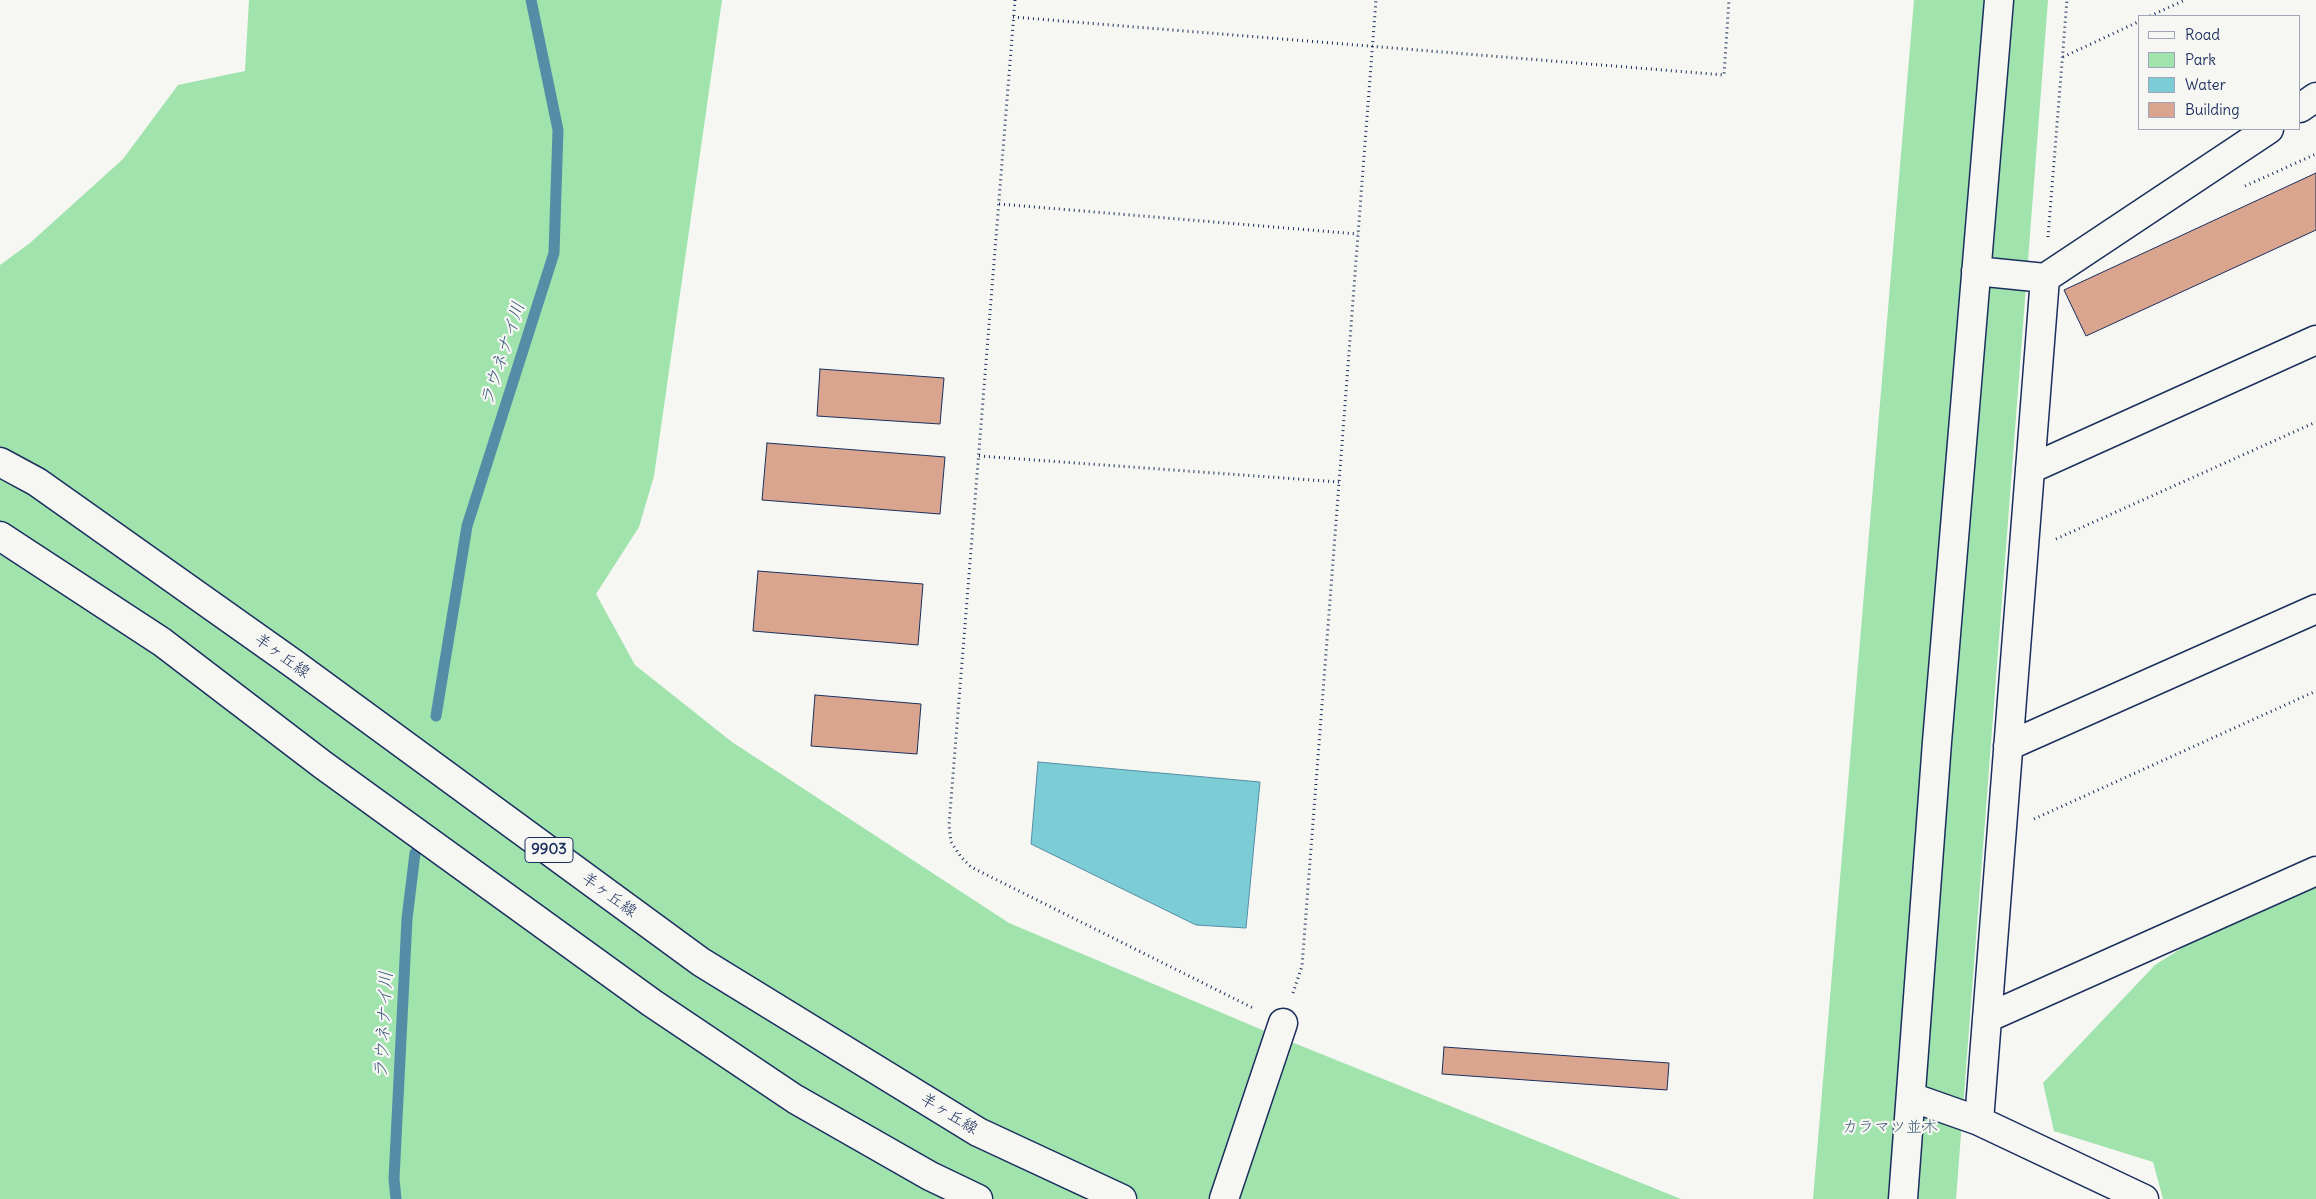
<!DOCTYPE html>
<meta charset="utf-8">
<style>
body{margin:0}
#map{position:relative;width:2316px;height:1199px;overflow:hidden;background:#f6f6f2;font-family:Delius,sans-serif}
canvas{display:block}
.legend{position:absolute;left:2138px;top:15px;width:162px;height:115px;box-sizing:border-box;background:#f6f6f2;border:1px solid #9ea6b7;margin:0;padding:6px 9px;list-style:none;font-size:15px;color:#1b2f5e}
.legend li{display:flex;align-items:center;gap:10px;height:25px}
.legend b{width:25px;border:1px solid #9ea6b7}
</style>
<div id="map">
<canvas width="2316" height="1199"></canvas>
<ul class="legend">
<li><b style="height:6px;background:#f6f6f2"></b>Road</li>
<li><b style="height:14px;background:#a0e3ad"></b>Park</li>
<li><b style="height:14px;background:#7cccd6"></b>Water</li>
<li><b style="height:14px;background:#daa58f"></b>Building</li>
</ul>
</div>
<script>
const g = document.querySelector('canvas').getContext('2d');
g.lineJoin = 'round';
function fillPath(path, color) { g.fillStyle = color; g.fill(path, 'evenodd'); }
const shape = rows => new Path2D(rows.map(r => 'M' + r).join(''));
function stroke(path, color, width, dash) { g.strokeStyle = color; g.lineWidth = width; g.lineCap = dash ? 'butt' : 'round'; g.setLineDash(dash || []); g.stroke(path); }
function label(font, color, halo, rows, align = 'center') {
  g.font = font + ' Delius,"Klee One",sans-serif'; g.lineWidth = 4.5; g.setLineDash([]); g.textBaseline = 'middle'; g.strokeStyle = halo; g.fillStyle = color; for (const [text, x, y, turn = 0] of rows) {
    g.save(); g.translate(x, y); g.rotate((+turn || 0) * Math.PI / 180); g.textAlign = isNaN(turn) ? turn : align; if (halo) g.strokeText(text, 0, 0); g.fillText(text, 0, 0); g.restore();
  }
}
const green = shape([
 [249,0,722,0,654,476,639,527,596,594,635,665,732,742,1009,923,1279,1037,1681,1199,0,1199,0,265,30,243,123,159,178,85,245,71],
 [1914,0,2048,0,1956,1199,1813,1199],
 [2316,863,2316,1199,2163,1199,2153,1162,2054,1131,2043,1083,2155,965]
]);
const water = shape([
 [1038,762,1260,782,1246,928,1196,925,1031,844,1038,762]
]);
const stream = shape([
 [436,716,467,526,554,253,558,130,531,0],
 [396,1199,394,1179,407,919,415,853]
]);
const building = shape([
 [2316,173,2316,230,2086,336,2064,290,2316,173],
 [820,369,944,378,940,424,817,416,820,369],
 [767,443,945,457,940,514,762,500,767,443],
 [758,571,923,584,918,645,753,631,758,571],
 [815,695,921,704,917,754,811,746,815,695],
 [1444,1047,1669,1063,1667,1090,1442,1074,1444,1047]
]);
const path = shape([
 [1015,0,949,825,951,842,961,857,971,867,1255,1009],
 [2150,16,2185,0],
 [1013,17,1724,75,1729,0],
 [2063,57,2140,21],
 [2245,186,2316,154],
 [999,204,1358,234],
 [2048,237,2067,0],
 [979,456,1339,482],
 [2056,539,2316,422],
 [2034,819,2316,691],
 [1293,993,1302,966,1376,0]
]);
const minor = shape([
 [2300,108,2316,97],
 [1976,271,2045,278,2269,129],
 [2030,469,2316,340],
 [2008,746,2316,609],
 [1987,1018,2316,871],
 [1911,1097,1979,1121,2144,1199],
 [1979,1121,2045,278],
 [1224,1199,1283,1023],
 [1903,1199,1937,742,1999,0]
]);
const major = shape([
 [0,462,37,482,294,664,701,962,978,1132,1122,1199],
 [0,536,162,642,323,765,652,1003,795,1099,930,1176,978,1199]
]);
const shields = [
 [549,850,48]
];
const shieldNames = [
 ["9903",549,850]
];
const streetNames = [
 ["羊ヶ丘線",282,656,36],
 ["羊ヶ丘線",609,895,36],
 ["羊ヶ丘線",949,1114,31]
];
const parkNames = [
 ["カラマツ並木",1890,1127]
];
const waterNames = [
 ["ラウネナイ川",503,354,-72],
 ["ラウネナイ川",384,1025,-87]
];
fillPath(green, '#a0e3ad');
fillPath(water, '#7cccd6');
stroke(water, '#558da6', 1);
stroke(stream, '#558da6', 11);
fillPath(building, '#daa58f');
stroke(building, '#1b2f5e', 1);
stroke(minor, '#1b2f5e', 31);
stroke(major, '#1b2f5e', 31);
stroke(path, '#1b2f5e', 3, [1, 4]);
stroke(minor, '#f6f6f2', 28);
stroke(major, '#f6f6f2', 28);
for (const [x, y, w] of shields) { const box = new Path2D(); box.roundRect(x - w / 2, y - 12.5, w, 25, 4); g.fillStyle = '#f6f6f2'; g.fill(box); stroke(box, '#1b2f5e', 1); }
label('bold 15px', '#1b2f5e', null, shieldNames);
label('16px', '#1b2f5e', '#f6f6f2', streetNames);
label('16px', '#3c5c72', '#f6f6f2', parkNames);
label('italic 18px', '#33567c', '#f6f6f2', waterNames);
</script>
